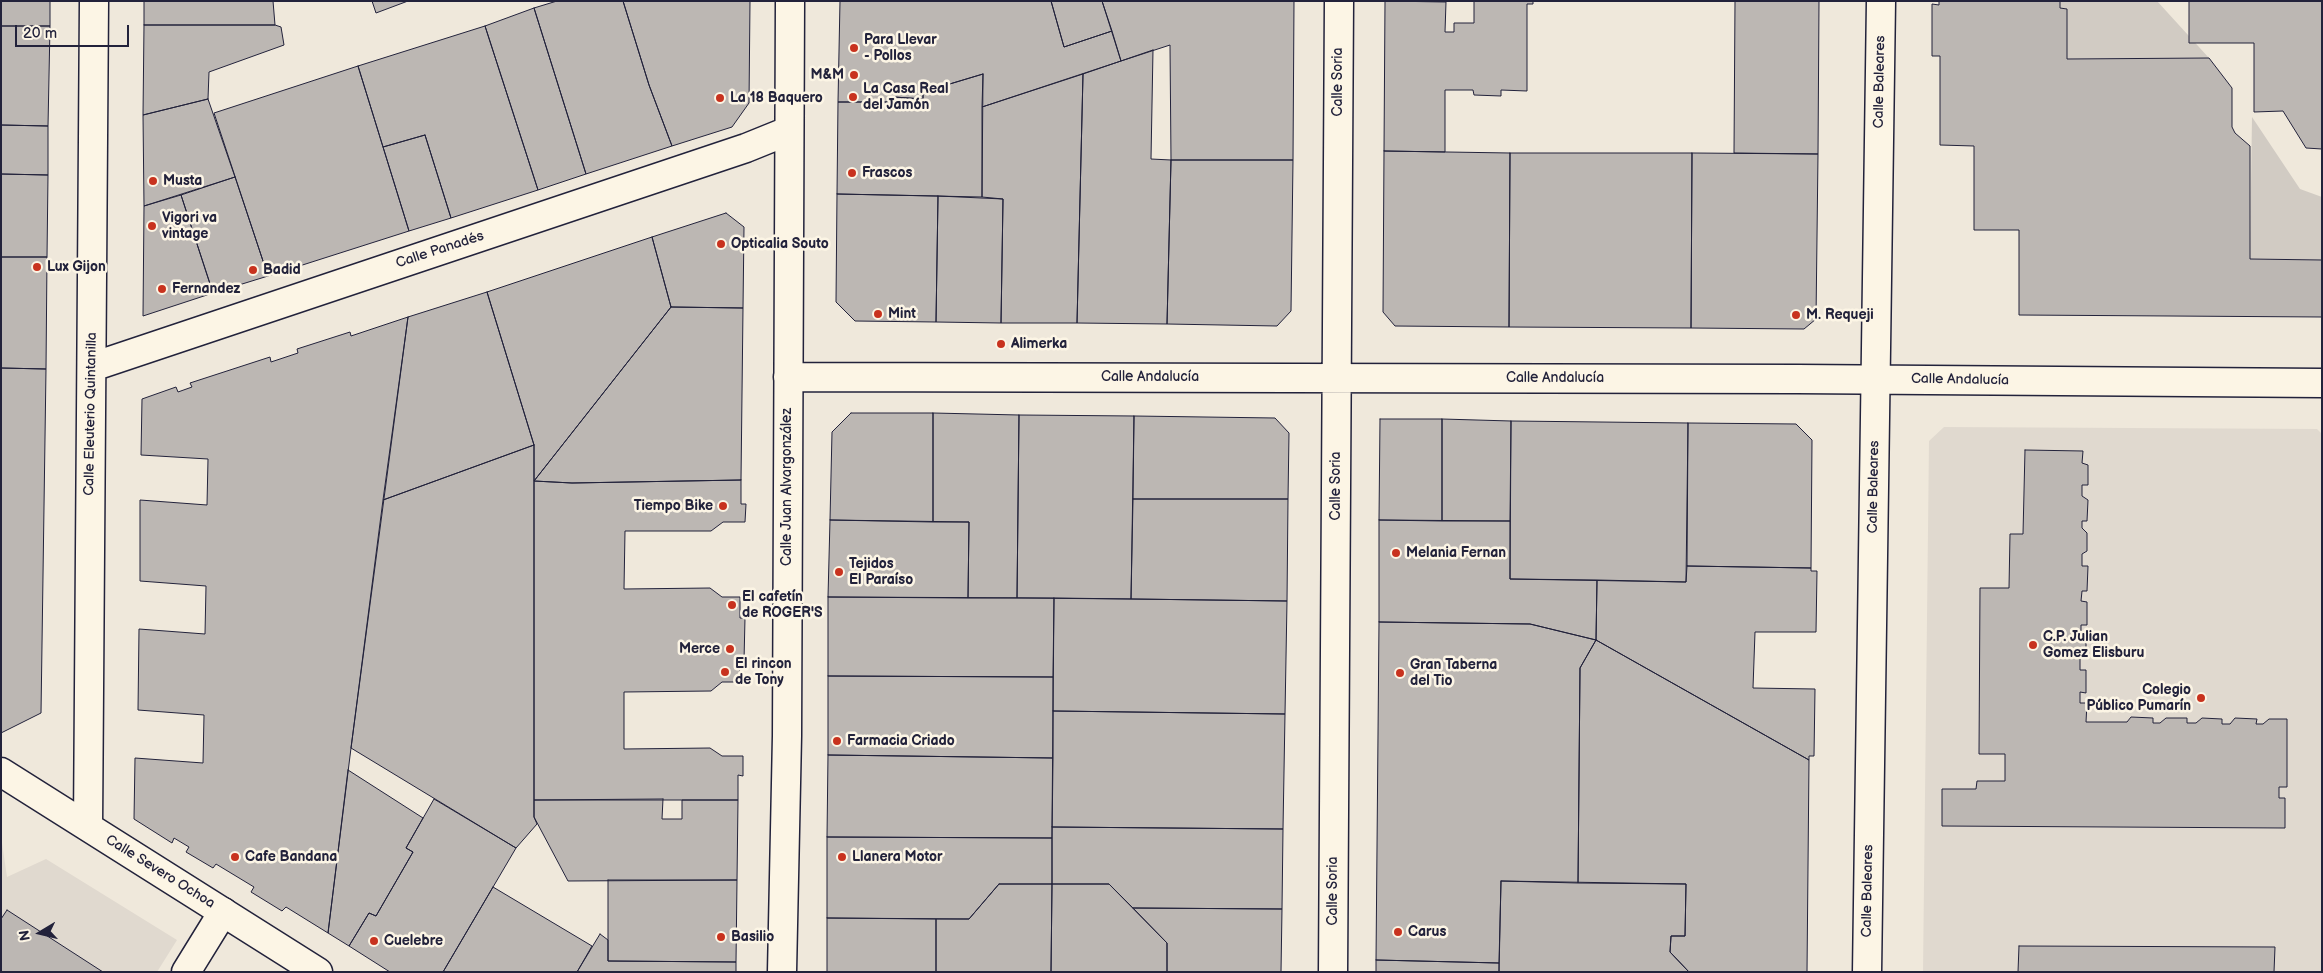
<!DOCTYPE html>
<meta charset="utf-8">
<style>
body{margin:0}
#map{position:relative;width:2323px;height:973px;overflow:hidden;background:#efe8db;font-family:"Balsamiq Sans",sans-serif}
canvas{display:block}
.frame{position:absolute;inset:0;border:2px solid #22223b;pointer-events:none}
.north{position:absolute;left:15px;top:908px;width:50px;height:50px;-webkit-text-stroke:4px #fcf5e5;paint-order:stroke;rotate:261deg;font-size:14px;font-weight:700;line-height:20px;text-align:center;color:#22223b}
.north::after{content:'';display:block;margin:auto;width:18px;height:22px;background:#22223b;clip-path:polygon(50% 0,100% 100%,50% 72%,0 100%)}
.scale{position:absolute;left:15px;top:25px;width:114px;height:22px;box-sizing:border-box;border:2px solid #22223b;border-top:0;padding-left:6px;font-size:15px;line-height:18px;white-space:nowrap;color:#22223b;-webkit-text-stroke:4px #fcf5e5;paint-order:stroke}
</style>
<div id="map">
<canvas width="2323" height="973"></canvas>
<div class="frame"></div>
<div class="north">N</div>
<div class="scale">20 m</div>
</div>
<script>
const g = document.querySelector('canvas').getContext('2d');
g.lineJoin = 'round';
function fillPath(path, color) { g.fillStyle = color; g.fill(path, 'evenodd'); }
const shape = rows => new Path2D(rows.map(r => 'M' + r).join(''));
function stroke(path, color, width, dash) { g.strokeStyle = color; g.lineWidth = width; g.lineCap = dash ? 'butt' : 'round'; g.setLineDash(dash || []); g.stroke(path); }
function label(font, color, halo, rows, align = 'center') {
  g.font = font + ' "Balsamiq Sans",sans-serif'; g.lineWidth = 5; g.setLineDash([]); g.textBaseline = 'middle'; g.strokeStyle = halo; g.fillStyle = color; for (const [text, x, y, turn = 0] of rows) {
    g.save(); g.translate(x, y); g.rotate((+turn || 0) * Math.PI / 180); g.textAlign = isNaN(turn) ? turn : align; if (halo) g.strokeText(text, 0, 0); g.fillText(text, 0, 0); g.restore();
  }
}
const built = shape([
 [1944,427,2317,429,2322,434,2322,972,2274,972,2274,947,2019,946,2018,972,1923,972,1929,441],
 [2025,450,2082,451,2082,463,2088,465,2088,485,2082,485,2082,496,2088,500,2087,521,2082,521,2082,528,2087,533,2087,551,2082,554,2082,566,2088,567,2087,590,2082,591,2081,601,2087,602,2087,625,2081,625,2081,636,2086,637,2086,654,2080,654,2080,670,2085,693,2080,692,2080,703,2087,703,2086,722,2127,722,2131,717,2153,718,2153,723,2160,723,2167,718,2187,718,2187,723,2196,723,2202,718,2222,719,2222,724,2230,724,2235,718,2256,719,2256,724,2263,724,2269,719,2287,719,2287,787,2279,787,2279,798,2285,798,2285,828,1942,826,1942,789,1976,789,2005,781,2005,754,1979,754,1980,588,2009,588,2010,534,2023,534],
 [1,836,7,877,46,859,177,940,157,972,1,972]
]);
const green = shape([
 [2060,1,2157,1,2209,58,2067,59,2067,9,2060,8],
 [2252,117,2300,189,2322,197,2322,260,2250,259]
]);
const building = shape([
 [1,1,50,1,50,26,1,26,1,1],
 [144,1,273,1,275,25,144,25,144,1],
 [372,1,408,1,376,13,372,1],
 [557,1,623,1,649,85,672,146,586,174,534,8,557,1],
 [623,1,750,1,749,103,732,127,672,146,649,85,623,1],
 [840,1,1051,1,1064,47,1112,31,1121,61,982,107,983,74,923,92,923,99,894,97,894,102,838,102,840,1],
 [1051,1,1102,1,1112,31,1064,47,1051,1],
 [1102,1,1294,1,1293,160,1171,160,1170,45,1121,61,1102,1],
 [1385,1,1446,2,1445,32,1454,32,1454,23,1474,23,1474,1,1533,1,1533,4,1527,4,1527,91,1501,90,1501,96,1474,95,1473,90,1445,90,1445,152,1384,151,1385,1],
 [1735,1,1819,1,1818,154,1734,153,1735,1],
 [1939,1,2060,1,2060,8,2067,9,2067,59,2209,58,2232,88,2232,127,2235,133,2250,146,2250,259,2322,260,2322,317,2019,315,2019,230,1974,230,1974,146,1940,145,1940,56,1932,56,1932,4,1939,5,1939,1],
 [2189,1,2322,1,2322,149,2306,148,2283,111,2254,112,2254,43,2189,43,2189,1],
 [534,8,586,174,538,190,485,26,534,8],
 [144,25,275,25,281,27,284,45,209,72,208,99,143,115,144,25],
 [1,26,50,26,48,126,1,125,1,26],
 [485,26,538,190,451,218,425,135,383,147,358,66,485,26],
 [1153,50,1151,159,1171,160,1167,324,1077,323,1083,74,1153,50],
 [358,66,409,231,268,276,214,113,358,66],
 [983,74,982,197,837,194,838,102,894,102,894,97,923,99,923,92,983,74],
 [1083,74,1077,323,1001,323,1003,199,982,197,982,107,1083,74],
 [208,99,235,177,144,206,143,115,208,99],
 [1,125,48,126,48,175,1,174,1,125],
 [425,135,451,218,409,231,383,147,425,135],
 [1384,151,1510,153,1509,327,1395,326,1383,312,1384,151],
 [1510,153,1692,153,1691,328,1509,327,1510,153],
 [1692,153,1818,154,1816,319,1804,329,1691,328,1692,153],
 [1171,160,1293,160,1291,311,1277,326,1167,324,1171,160],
 [1,174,48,175,47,257,1,257,1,174],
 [235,177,268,276,213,293,181,195,235,177],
 [837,194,938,196,936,322,855,321,836,302,837,194],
 [181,195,213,293,143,316,144,206,181,195],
 [938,196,1003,199,1001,323,936,322,938,196],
 [726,213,744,227,743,308,671,307,652,237,726,213],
 [652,237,671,307,534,481,534,445,487,292,652,237],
 [1,257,47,257,46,369,1,368,1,257],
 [487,292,534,445,383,500,408,317,487,292],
 [671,307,743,308,741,480,572,483,534,481,671,307],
 [408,317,351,748,328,933,286,907,282,911,251,892,254,887,216,864,213,868,186,852,189,847,174,838,172,843,134,819,135,758,203,763,204,715,138,710,139,629,205,634,206,586,140,581,140,500,207,505,208,459,141,455,142,399,176,387,178,392,192,387,190,383,270,357,271,362,298,353,297,349,350,332,351,336,408,317],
 [1,368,46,369,41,713,1,733,1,368],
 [851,413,933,413,933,522,830,520,832,432,851,413],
 [933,413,1019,415,1017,598,968,598,969,522,933,522,933,413],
 [1019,415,1134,416,1131,599,1017,598,1019,415],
 [1134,416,1275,418,1289,433,1288,499,1133,499,1134,416],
 [1380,419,1442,419,1442,521,1379,520,1380,419],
 [1442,419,1511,421,1510,521,1442,521,1442,419],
 [1511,421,1688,423,1686,582,1510,579,1511,421],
 [1688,423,1796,424,1812,440,1811,568,1687,566,1688,423],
 [534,445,534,817,537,824,516,848,351,748,383,500,534,445],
 [2025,450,2083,451,2082,463,2088,465,2088,485,2082,485,2082,496,2088,500,2087,521,2082,521,2082,528,2087,533,2087,551,2082,554,2082,566,2088,566,2087,591,2082,591,2081,601,2087,602,2087,625,2081,625,2081,636,2086,636,2086,654,2080,654,2080,670,2086,670,2086,693,2080,692,2080,703,2087,703,2086,722,2127,722,2131,717,2153,718,2153,723,2160,723,2166,718,2187,718,2187,723,2196,723,2202,718,2222,719,2222,724,2230,724,2235,718,2257,719,2256,724,2263,724,2269,719,2287,719,2287,787,2279,787,2279,798,2285,798,2285,828,1942,826,1942,789,1976,789,1977,781,2005,781,2005,754,1979,754,1980,588,2009,588,2010,534,2023,534,2025,450],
 [741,480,741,504,746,504,745,522,723,522,711,531,625,531,624,589,710,588,722,597,740,597,740,618,745,618,744,661,740,661,739,682,722,682,711,691,624,692,624,749,710,748,722,756,743,756,743,776,738,775,738,800,534,800,534,481,572,483,741,480],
 [1133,499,1288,499,1287,601,1131,599,1133,499],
 [830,520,969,522,968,598,828,597,830,520],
 [1379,520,1510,521,1510,579,1597,580,1596,640,1530,624,1379,622,1379,520],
 [1687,566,1811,568,1811,571,1817,571,1816,632,1755,632,1753,688,1815,689,1814,756,1809,756,1809,760,1596,640,1597,580,1686,582,1687,566],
 [828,597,1054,598,1053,677,828,676,828,597],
 [1054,598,1287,601,1285,714,1053,711,1054,598],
 [1379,622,1530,624,1596,640,1580,668,1578,883,1501,881,1499,963,1376,960,1379,622],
 [1596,640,1809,760,1807,972,1689,972,1670,952,1671,936,1685,936,1686,884,1578,883,1580,668,1596,640],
 [828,676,1053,677,1053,758,828,755,828,676],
 [1053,711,1285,714,1283,829,1052,827,1053,711],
 [828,755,1053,758,1052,838,827,837,828,755],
 [348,770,423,818,406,848,413,852,376,916,369,913,349,946,328,933,348,770],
 [434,799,516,848,443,972,390,972,349,946,369,913,376,916,413,852,406,848,434,799],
 [663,799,662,819,682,819,682,800,738,800,737,880,568,881,534,817,534,800,663,799],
 [1052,827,1283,829,1282,909,1133,908,1109,884,1052,884,1052,827],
 [827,837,1052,838,1052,884,999,884,969,919,827,918,827,837],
 [608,880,737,880,736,962,608,961,608,880],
 [1501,881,1686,884,1685,936,1671,936,1670,952,1689,972,1499,972,1501,881],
 [999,884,1052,884,1051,972,936,972,936,919,969,919,999,884],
 [1052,884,1109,884,1167,943,1167,972,1051,972,1052,884],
 [493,887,592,946,577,972,443,972,493,887],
 [1133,908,1282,909,1281,972,1167,972,1167,943,1133,908],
 [7,910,103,972,1,972,1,919,7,910],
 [827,918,936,919,936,972,827,972,827,918],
 [600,934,608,940,608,961,736,962,736,972,577,972,600,934],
 [2019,946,2275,947,2274,972,2018,972,2019,946],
 [1376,960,1499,963,1499,972,1376,972,1376,960]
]);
const pedestrian = shape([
 [186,972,223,912]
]);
const minor = shape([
 [92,367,746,148,788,131],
 [788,377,1797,379,2322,383],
 [1,772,318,972],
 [88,826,94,1],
 [782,972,787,736,790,1],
 [1333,972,1339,1],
 [1867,972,1881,1]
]);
const markers = [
 [854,48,5,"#c8321e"],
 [854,75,5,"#c8321e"],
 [853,97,5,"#c8321e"],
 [720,98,5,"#c8321e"],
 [852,173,5,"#c8321e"],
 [153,181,5,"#c8321e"],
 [152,226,5,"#c8321e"],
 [721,244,5,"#c8321e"],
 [37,267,5,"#c8321e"],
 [253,270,5,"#c8321e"],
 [162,289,5,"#c8321e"],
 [878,314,5,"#c8321e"],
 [1796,315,5,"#c8321e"],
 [1001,344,5,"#c8321e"],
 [723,506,5,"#c8321e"],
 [1396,553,5,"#c8321e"],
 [839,572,5,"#c8321e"],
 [732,605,5,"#c8321e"],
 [2033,645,5,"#c8321e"],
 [730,649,5,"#c8321e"],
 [725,672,5,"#c8321e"],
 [1400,673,5,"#c8321e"],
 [2201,698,5,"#c8321e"],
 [837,741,5,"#c8321e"],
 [235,857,5,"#c8321e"],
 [842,857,5,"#c8321e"],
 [1398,932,5,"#c8321e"],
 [721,937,5,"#c8321e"],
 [374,941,5,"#c8321e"]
];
const poiNames = [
 ["Para Llevar",864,40],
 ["- Pollos",864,56],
 ["M&M",844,75,"right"],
 ["La Casa Real",863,89],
 ["del Jamón",863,105],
 ["La 18 Baquero",730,98],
 ["Frascos",862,173],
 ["Musta",163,181],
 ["Vigori va",162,218],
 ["vintage",162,234],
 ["Opticalia Souto",731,244],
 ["Lux Gijon",47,267],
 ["Badid",263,270],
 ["Fernandez",172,289],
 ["Mint",888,314],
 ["M. Requeji",1806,315],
 ["Alimerka",1011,344],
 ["Tiempo Bike",713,506,"right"],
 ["Melania Fernan",1406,553],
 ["Tejidos",849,564],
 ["El Paraíso",849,580],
 ["El cafetín",742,597],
 ["de ROGER'S",742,613],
 ["C.P. Julian",2043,637],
 ["Gomez Elisburu",2043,653],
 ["Merce",720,649,"right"],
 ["El rincon",735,664],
 ["de Tony",735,680],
 ["Gran Taberna",1410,665],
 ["del Tio",1410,681],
 ["Colegio",2191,690,"right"],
 ["Público Pumarín",2191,706,"right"],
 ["Farmacia Criado",847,741],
 ["Cafe Bandana",245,857],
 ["Llanera Motor",852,857],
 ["Carus",1408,932],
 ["Basilio",731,937],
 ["Cuelebre",384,941]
];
const streetNames = [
 ["Calle Soria",1338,82,-90],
 ["Calle Baleares",1880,82,-89],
 ["Calle Panadés",440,250,-18],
 ["Calle Andalucía",1150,377],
 ["Calle Andalucía",1555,378],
 ["Calle Andalucía",1960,380,1],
 ["Calle Eleuterio Quintanilla",91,414,-89],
 ["Calle Soria",1336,486,-90],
 ["Calle Juan Alvargonzález",787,487,-90],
 ["Calle Baleares",1874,487,-89],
 ["Calle Severo Ochoa",160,872,32],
 ["Calle Soria",1333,891,-90],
 ["Calle Baleares",1868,891,-89]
];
fillPath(built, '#e0d9cf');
fillPath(green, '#d1cbc3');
fillPath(building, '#bcb7b3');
stroke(building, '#22223b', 1);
stroke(pedestrian, '#22223b', 31);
stroke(minor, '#22223b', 31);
stroke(pedestrian, '#fcf5e5', 28);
stroke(minor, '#fcf5e5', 28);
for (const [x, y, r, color] of markers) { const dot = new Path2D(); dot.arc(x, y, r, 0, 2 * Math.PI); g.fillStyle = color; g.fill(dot); stroke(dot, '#fcf5e5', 2); }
label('bold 14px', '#22223b', '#fcf5e5', poiNames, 'left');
label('14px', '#22223b', '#fcf5e5', streetNames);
</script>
